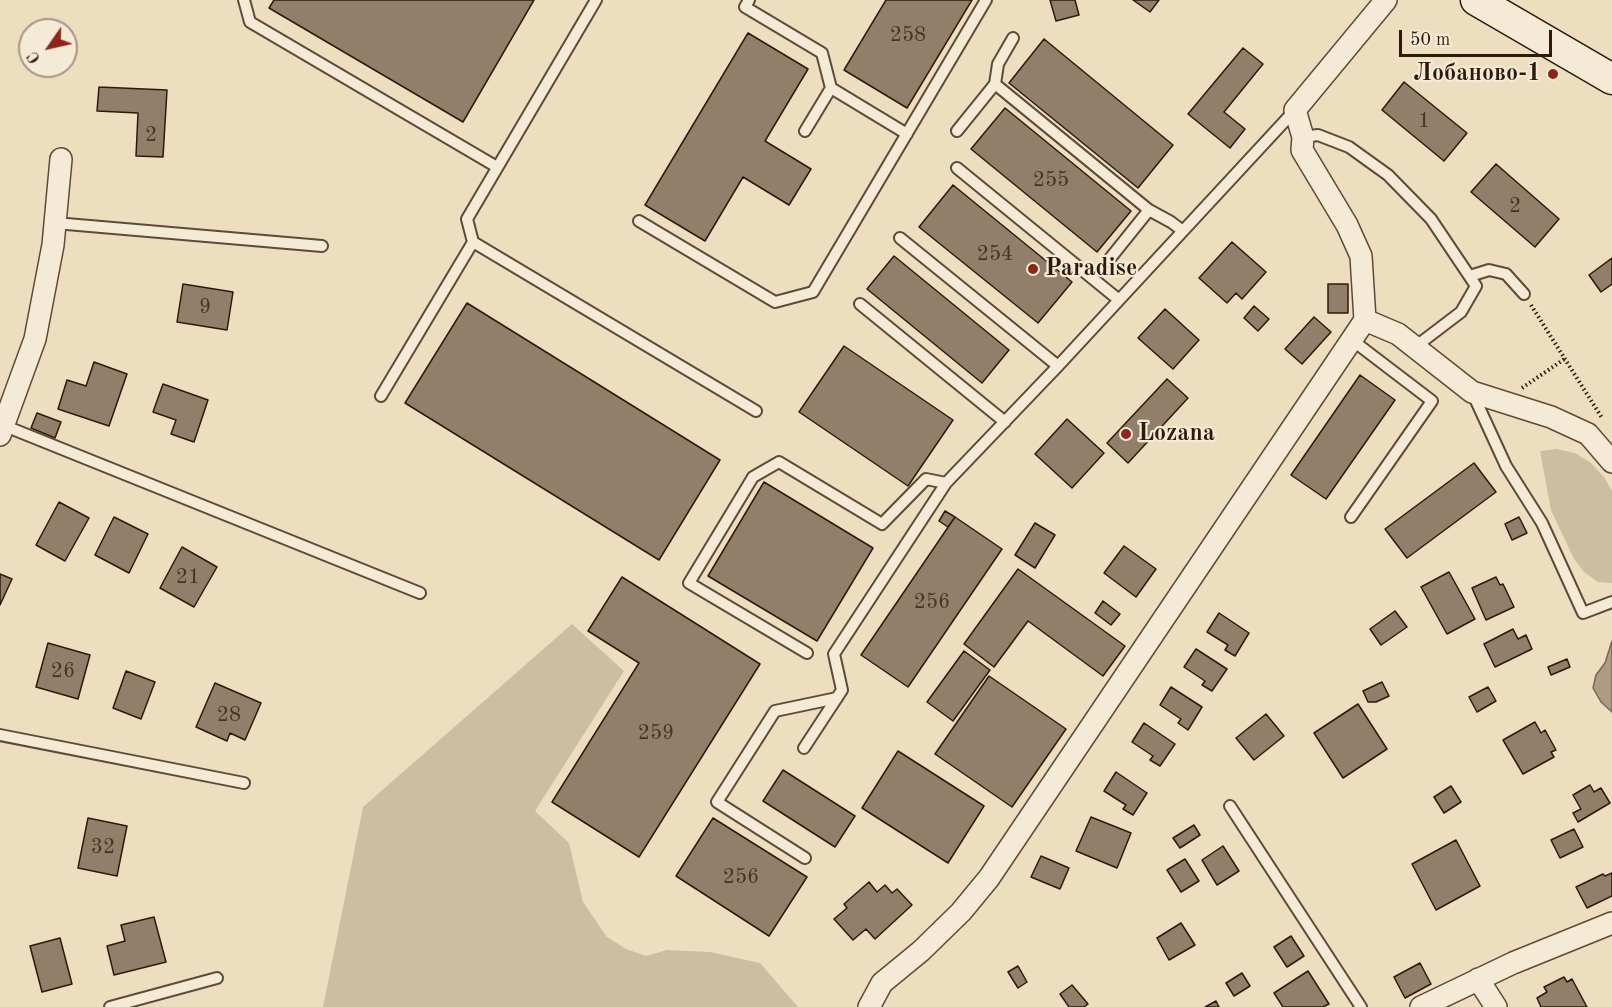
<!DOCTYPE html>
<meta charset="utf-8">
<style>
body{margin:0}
#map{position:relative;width:1612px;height:1007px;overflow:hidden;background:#eedec0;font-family:"Old Standard TT",serif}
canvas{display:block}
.north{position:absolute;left:18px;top:18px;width:60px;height:60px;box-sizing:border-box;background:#f4ead6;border:2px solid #a59685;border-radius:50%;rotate:236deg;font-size:16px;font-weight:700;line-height:24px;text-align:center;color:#2e190c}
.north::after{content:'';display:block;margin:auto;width:21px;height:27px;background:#8f2418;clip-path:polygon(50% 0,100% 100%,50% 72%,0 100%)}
.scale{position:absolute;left:1399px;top:30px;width:153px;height:27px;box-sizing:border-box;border:3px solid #2e190c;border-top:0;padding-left:8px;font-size:18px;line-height:21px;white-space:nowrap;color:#2e190c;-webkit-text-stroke:4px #f4ead6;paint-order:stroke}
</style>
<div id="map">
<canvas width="1612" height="1007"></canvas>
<div class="north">С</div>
<div class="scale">50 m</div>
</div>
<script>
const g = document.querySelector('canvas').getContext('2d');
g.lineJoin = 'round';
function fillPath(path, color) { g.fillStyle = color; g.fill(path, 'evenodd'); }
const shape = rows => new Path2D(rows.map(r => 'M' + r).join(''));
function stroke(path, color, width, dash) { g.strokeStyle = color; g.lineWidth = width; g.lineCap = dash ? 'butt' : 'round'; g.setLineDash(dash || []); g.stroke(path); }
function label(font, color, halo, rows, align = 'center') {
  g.font = font + ' "Old Standard TT",serif'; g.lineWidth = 4.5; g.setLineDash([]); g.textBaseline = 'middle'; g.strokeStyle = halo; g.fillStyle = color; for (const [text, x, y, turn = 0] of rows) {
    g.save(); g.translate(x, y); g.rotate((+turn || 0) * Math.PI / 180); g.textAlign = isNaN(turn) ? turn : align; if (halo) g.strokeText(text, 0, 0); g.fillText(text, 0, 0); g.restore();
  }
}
const green = shape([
 [1557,449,1575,453,1591,463,1604,477,1612,491,1612,583,1598,582,1584,572,1574,559,1551,510,1540,451],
 [572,624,624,671,535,811,569,843,583,902,607,937,626,949,646,956,667,950,710,952,760,963,798,1007,323,1007,363,807]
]);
const water = shape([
 [1612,641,1612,712,1601,702,1593,688,1596,675,1605,663,1612,641]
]);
const building = shape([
 [274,0,534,0,463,122,269,8,274,0],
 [886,0,972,0,907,108,844,70,886,0],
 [1050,0,1075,0,1079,15,1056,21,1050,0],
 [1133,0,1159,0,1150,12,1133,0],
 [748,33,808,69,765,141,811,169,789,205,743,177,705,241,645,205,748,33],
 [1044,39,1173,145,1138,188,1009,83,1044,39],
 [1243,48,1263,64,1224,112,1245,129,1230,148,1188,114,1243,48],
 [1404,82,1467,133,1444,161,1382,110,1404,82],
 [99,87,167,90,163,157,136,156,138,113,97,111,99,87],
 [1005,108,1131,211,1097,252,971,149,1005,108],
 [1496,164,1559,219,1535,247,1471,192,1496,164],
 [953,185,1072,282,1038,323,919,227,953,185],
 [1232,242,1266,272,1242,299,1236,293,1227,303,1199,278,1232,242],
 [894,256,1009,350,982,383,867,289,894,256],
 [1612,258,1612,284,1601,292,1589,275,1612,258],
 [183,284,233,292,227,330,177,322,183,284],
 [1328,284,1348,284,1348,313,1328,313,1328,284],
 [467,303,720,460,659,560,405,403,467,303],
 [1254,306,1269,319,1258,331,1244,318,1254,306],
 [1165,309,1199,340,1173,369,1138,338,1165,309],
 [1314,317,1331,332,1302,364,1285,349,1314,317],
 [844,346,953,420,908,486,799,412,844,346],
 [94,362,127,374,109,426,58,409,67,380,86,386,94,362],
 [1360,375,1395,400,1326,499,1291,475,1360,375],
 [1167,379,1188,398,1128,463,1107,443,1167,379],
 [163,384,208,400,194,442,171,434,176,420,153,412,163,384],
 [37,413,61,422,55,438,31,428,37,413],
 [1067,419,1104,453,1072,488,1035,454,1067,419],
 [1474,463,1496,492,1407,558,1385,529,1474,463],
 [764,482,873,548,817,641,708,576,764,482],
 [59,502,89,518,65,561,36,545,59,502],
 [945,511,955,517,948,527,939,521,945,511],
 [114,517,148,534,129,573,95,555,114,517],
 [955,517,1002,549,908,687,861,655,955,517],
 [1519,517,1527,533,1512,540,1505,524,1519,517],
 [1035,523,1055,535,1035,568,1015,555,1035,523],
 [1124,546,1156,569,1136,597,1104,573,1124,546],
 [182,547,217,567,194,607,160,588,182,547],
 [1018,569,1125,646,1103,676,1028,621,994,667,964,644,1018,569],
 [1449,572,1475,619,1447,634,1421,587,1449,572],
 [0,574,12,579,0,605,0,574],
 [622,577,760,664,639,857,552,802,639,663,588,631,622,577],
 [1496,577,1500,585,1503,584,1514,607,1486,620,1472,588,1496,577],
 [1103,601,1120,614,1111,625,1095,613,1103,601],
 [1395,611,1407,627,1381,645,1370,629,1395,611],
 [1219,613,1249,633,1235,656,1225,650,1228,645,1207,632,1219,613],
 [1513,629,1518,639,1526,635,1532,649,1495,667,1484,644,1513,629],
 [48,643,90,655,78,699,36,687,48,643],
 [1196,649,1227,669,1212,691,1202,685,1205,681,1184,667,1196,649],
 [964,651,990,670,953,721,927,702,964,651],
 [1567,659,1570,667,1551,675,1548,667,1567,659],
 [126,671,155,682,141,719,113,708,126,671],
 [989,676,1066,729,1012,807,935,754,989,676],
 [1382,682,1389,696,1376,702,1368,702,1363,691,1382,682],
 [215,683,261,703,245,740,230,733,227,741,196,727,215,683],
 [1171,687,1202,707,1188,730,1178,723,1181,719,1160,705,1171,687],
 [1488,687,1496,701,1477,712,1469,697,1488,687],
 [1358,704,1387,749,1343,778,1314,733,1358,704],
 [1266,714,1284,736,1254,760,1236,738,1266,714],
 [1535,722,1541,733,1545,730,1556,750,1551,752,1554,757,1523,774,1503,740,1535,722],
 [1144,723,1175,744,1160,766,1150,760,1153,756,1132,742,1144,723],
 [898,751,984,806,948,863,862,808,898,751],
 [783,770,855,816,835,847,763,801,783,770],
 [1116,772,1147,793,1133,815,1123,809,1126,805,1104,791,1116,772],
 [1590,785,1594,792,1601,788,1610,803,1578,822,1573,813,1581,809,1573,795,1590,785],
 [1451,786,1461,802,1444,813,1434,797,1451,786],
 [1091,817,1131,833,1117,868,1076,851,1091,817],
 [88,818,127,826,117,876,78,868,88,818],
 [713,818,807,877,769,936,676,876,713,818],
 [1194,825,1200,835,1180,848,1173,838,1194,825],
 [1574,829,1583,847,1560,858,1551,840,1574,829],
 [1456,840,1480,886,1436,910,1412,864,1456,840],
 [1223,846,1239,871,1217,885,1202,860,1223,846],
 [1041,856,1069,868,1060,889,1031,877,1041,856],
 [1185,859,1199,881,1181,892,1167,870,1185,859],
 [1612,873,1612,896,1587,908,1576,887,1603,874,1605,876,1612,873],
 [869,882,877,892,885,885,892,893,897,889,912,905,875,939,866,929,853,940,834,919,847,908,844,904,869,882],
 [154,917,166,962,114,975,107,946,125,941,121,925,154,917],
 [1181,923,1195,945,1169,960,1157,938,1181,923],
 [1291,936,1304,956,1287,967,1274,947,1291,936],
 [60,938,72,984,42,992,30,946,60,938],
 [1420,963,1431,984,1405,998,1394,977,1420,963],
 [1018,966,1027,982,1018,988,1008,972,1018,966],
 [1308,971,1329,1004,1323,1007,1283,1007,1274,993,1308,971],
 [1242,973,1250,986,1234,996,1226,983,1242,973],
 [1564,977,1567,982,1572,979,1587,1007,1541,1007,1537,998,1547,992,1544,987,1564,977],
 [1072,985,1088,1004,1084,1007,1069,1007,1060,994,1072,985],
 [1216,1001,1219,1007,1205,1007,1216,1001]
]);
const path = shape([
 [1531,305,1602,418],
 [1522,388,1566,358]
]);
const lane = shape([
 [244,0,250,22,497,167],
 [596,0,467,219,473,242,756,411],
 [749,0,745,7,822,53,831,88,907,134],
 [995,84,998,64,1013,38],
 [805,131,831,88],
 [957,131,995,84,1149,210],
 [1303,137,1318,135,1349,147,1388,175,1431,219,1476,286,1461,312,1415,347],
 [957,168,1119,300],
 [639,221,775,302,813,292,986,0],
 [55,223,322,246],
 [900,238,1058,366],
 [1108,261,1149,210,1171,222,1183,231],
 [1470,276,1489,270,1506,274,1524,294],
 [860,304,1005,422],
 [1472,392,1506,466,1542,523,1583,613,1612,602],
 [381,396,473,242],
 [5,426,420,593],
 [1351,517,1432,401,1352,340],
 [807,653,689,583,753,477,779,462,882,524,926,479,946,483,1058,366,1295,110],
 [0,735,244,783],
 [804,748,842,690,834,654,946,483],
 [1230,806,1361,1007],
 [805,858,717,802,775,711,837,698],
 [110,1007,217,978]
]);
const street = shape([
 [1365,320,1361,256,1347,225,1302,150,1303,137,1295,110,1386,0],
 [0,435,35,339,53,245,61,159],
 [1478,979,1496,1007],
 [869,1007,882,983,921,951,961,912,989,878,1365,320,1398,334,1472,392,1551,417,1588,434,1612,462],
 [1421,1007,1513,963,1612,923]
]);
const secondary = shape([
 [1476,0,1612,79]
]);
const markers = [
 [1553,74,6,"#8f2418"],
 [1033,269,6,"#8f2418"],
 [1126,434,6,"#8f2418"]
];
const numberNames = [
 ["258",908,35],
 ["1",1424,121],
 ["2",151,135],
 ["255",1051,180],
 ["2",1515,206],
 ["254",995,254],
 ["9",205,307],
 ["21",188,577],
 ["256",932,602],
 ["26",63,671],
 ["28",229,715],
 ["259",656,733],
 ["32",103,847],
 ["256",741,877]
];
const poiNames = [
 ["Лобаново-1",1541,74,"right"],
 ["Paradise",1045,269],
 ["Lozana",1138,434]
];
fillPath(green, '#cdbda1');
fillPath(water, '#ad9b83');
stroke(water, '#7a6753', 1.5);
fillPath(building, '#927f6a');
stroke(building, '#2e190c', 1.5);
stroke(lane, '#5e4a39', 14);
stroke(street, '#5e4a39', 24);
stroke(secondary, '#2e190c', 33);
stroke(path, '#2e190c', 4, [1.5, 3]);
stroke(lane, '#f4ead6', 10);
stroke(street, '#f4ead6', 21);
stroke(secondary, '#f4ead6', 30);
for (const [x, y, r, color] of markers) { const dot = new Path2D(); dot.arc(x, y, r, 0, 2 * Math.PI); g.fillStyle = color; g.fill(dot); stroke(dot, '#f4ead6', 2); }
label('21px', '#473224', null, numberNames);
label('bold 24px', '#2e190c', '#f4ead6', poiNames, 'left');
</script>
